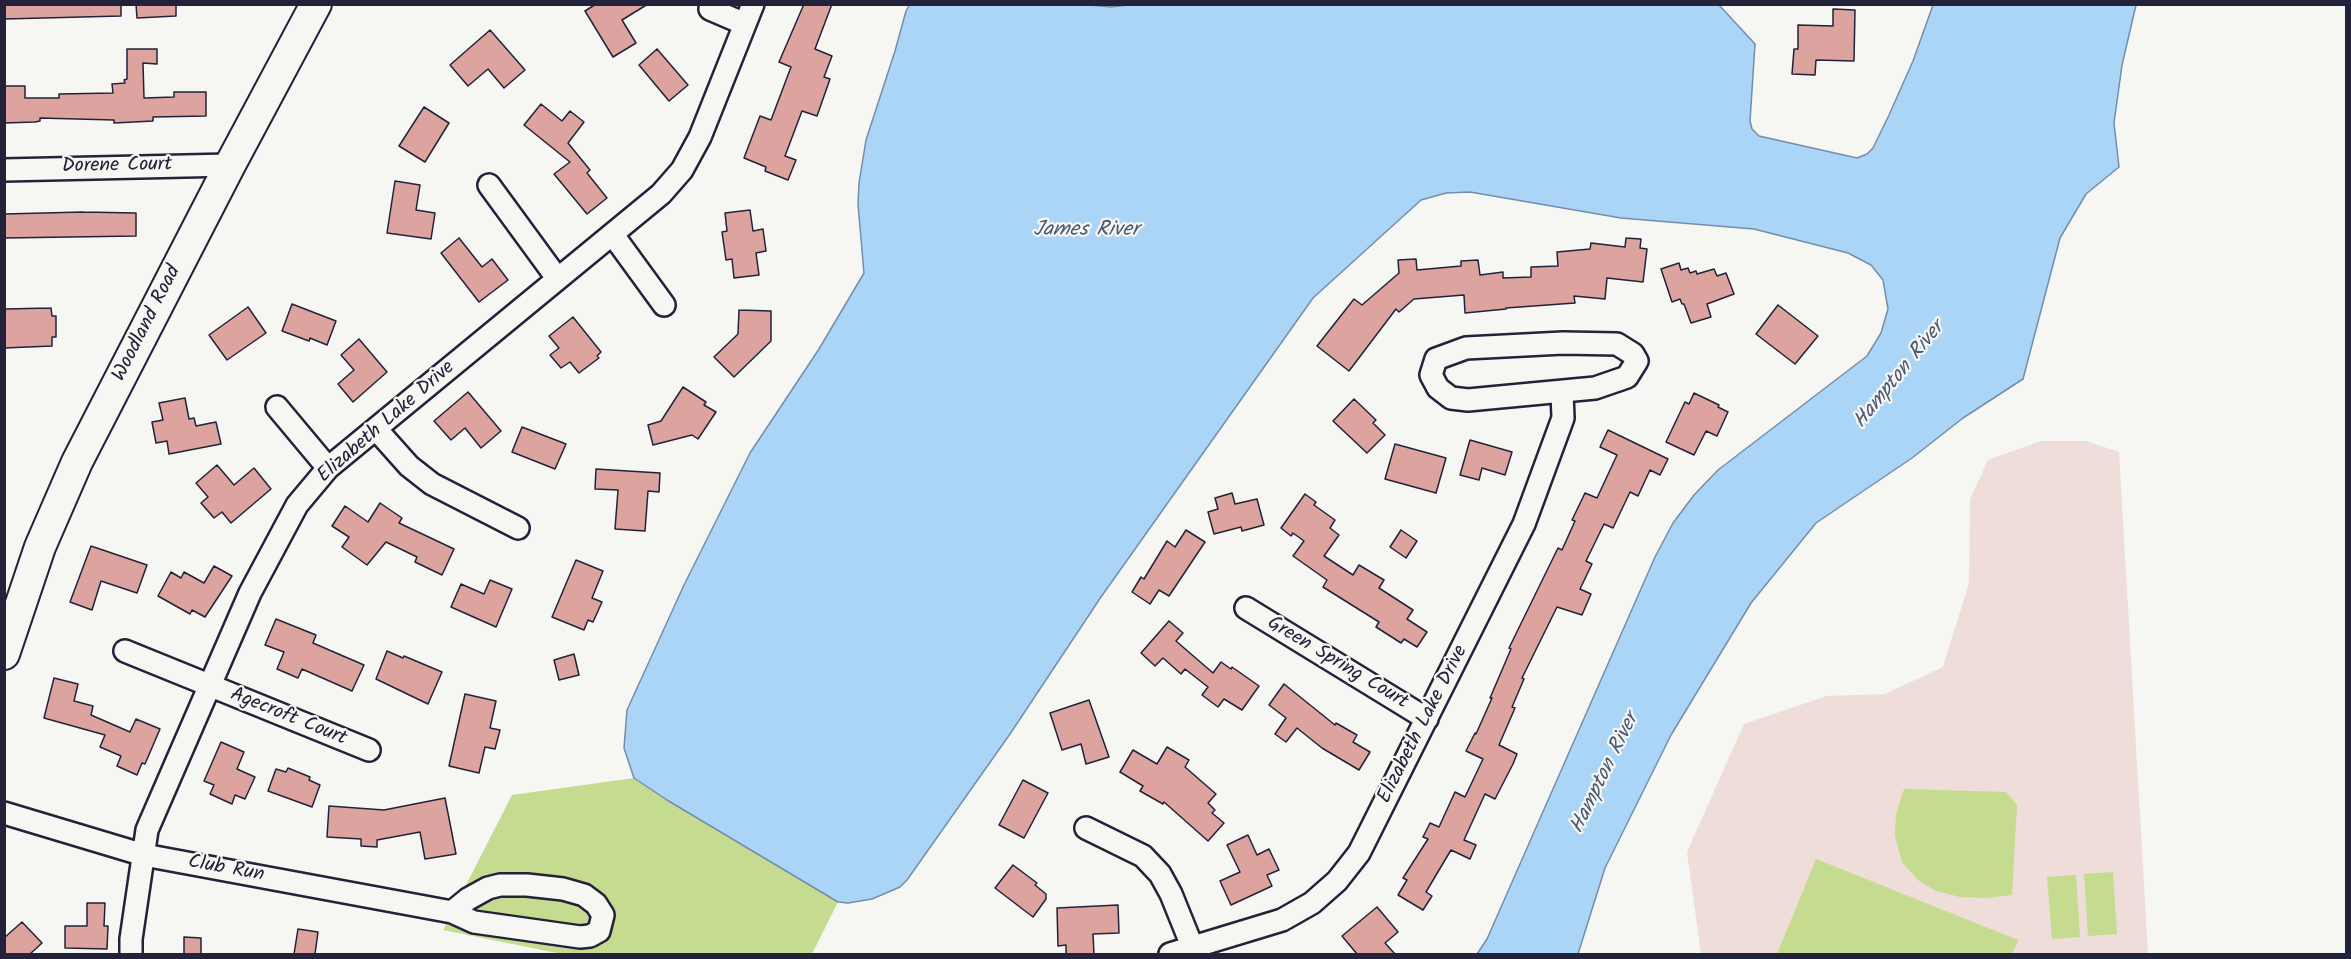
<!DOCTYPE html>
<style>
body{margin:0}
#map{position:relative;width:2351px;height:959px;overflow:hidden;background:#f6f6f2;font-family:Kalam,sans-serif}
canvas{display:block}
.frame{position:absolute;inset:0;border:6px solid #22223b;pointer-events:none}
</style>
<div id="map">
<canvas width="2351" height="959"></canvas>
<div class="frame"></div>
</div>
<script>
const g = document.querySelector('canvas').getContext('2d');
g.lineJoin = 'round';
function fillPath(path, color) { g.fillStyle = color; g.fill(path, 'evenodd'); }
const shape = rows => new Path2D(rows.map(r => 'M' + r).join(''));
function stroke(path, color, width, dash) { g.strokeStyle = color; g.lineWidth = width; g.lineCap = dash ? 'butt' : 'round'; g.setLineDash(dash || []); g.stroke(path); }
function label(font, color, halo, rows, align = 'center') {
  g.font = font + ' Kalam,sans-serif'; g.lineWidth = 4.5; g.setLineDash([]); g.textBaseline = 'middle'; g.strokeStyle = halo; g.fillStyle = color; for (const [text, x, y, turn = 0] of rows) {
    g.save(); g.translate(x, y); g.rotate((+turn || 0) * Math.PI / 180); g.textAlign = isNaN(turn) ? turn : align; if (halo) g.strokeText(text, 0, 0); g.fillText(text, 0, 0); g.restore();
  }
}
const built = shape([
 [2041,441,2086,441,2119,452,2148,954,1701,954,1687,852,1744,724,1827,696,1885,694,1943,667,1969,583,1970,499,1988,460]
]);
const green = shape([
 [634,778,667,800,838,902,812,954,562,954,443,930,512,795],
 [1904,789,2006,792,2017,805,2012,895,1984,898,1960,897,1936,891,1918,880,1902,862,1895,836,1896,814],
 [1816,859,2018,940,2012,954,1777,954],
 [2113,872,2117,934,2088,936,2084,874],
 [2076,875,2080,937,2052,939,2047,877]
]);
const water = shape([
 [1090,5,1111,7,1137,4,1719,5,1755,44,1750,121,1752,129,1759,136,1857,158,1867,154,1873,148,1889,115,1913,61,1933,5,2136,5,2122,65,2114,123,2119,167,2086,194,2060,238,2023,379,1963,418,1912,458,1816,523,1751,603,1671,735,1605,868,1578,954,1477,954,1487,939,1655,557,1673,523,1694,495,1718,470,1867,356,1881,333,1888,309,1883,280,1871,265,1848,253,1754,229,1621,218,1470,192,1446,193,1421,200,1313,298,1101,597,1010,734,907,880,900,887,872,899,848,903,838,902,667,800,634,778,624,748,627,710,684,585,750,453,819,349,864,273,858,204,859,183,866,140,895,51,906,11,910,4,1090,5]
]);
const building = shape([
 [4,4,121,4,121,16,4,19,4,4],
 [136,4,176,4,176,16,137,18,136,4],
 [596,4,648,4,622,20,636,43,613,57,585,11,596,4],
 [804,4,832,4,815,49,832,56,824,77,830,79,817,116,802,111,785,156,796,160,788,180,765,171,766,167,744,158,760,116,771,120,791,67,779,62,804,4],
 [1833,9,1855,10,1854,61,1816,60,1815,75,1792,74,1794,49,1798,49,1798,25,1833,26,1833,9],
 [490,30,525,70,504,88,488,69,468,86,450,65,490,30],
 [127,49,157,49,157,64,143,63,144,98,174,97,174,92,206,92,206,116,153,117,153,121,114,123,114,120,40,118,40,121,35,122,4,123,4,86,25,86,25,98,59,98,59,94,113,93,112,84,125,83,124,80,127,79,127,49],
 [657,49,688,85,669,101,639,65,657,49],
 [541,104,562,121,570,111,584,122,568,143,590,170,587,173,607,198,587,214,554,174,570,162,524,125,541,104],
 [424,107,449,123,425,162,399,146,424,107],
 [395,181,420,185,416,210,435,213,431,239,387,233,395,181],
 [750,210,753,231,763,229,766,251,756,253,759,275,734,278,732,259,726,260,722,232,727,231,725,213,750,210],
 [83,212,136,213,136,236,4,238,4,214,83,212],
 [459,238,482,267,492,259,508,280,479,302,441,253,459,238],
 [1626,238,1641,239,1640,248,1647,249,1643,282,1607,278,1605,299,1574,296,1575,303,1506,308,1506,309,1465,313,1464,295,1414,299,1399,312,1396,309,1349,371,1317,346,1354,299,1362,305,1399,273,1398,260,1416,259,1417,270,1461,266,1461,261,1478,260,1480,275,1503,272,1503,278,1531,277,1531,267,1558,266,1557,252,1590,249,1591,243,1625,247,1626,238],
 [1679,263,1681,270,1688,268,1690,273,1696,271,1697,274,1714,269,1717,276,1726,273,1734,294,1707,304,1711,317,1691,323,1684,304,1682,304,1680,299,1672,302,1661,269,1679,263],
 [292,304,336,321,327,345,310,338,309,341,282,331,292,304],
 [1778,305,1818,336,1795,364,1756,334,1778,305],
 [248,307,266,333,227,360,209,335,248,307],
 [51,308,52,316,56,316,56,337,52,337,52,346,4,348,4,309,51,308],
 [739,310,771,311,771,341,734,377,714,357,738,334,739,310],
 [573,317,601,352,597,356,599,358,579,373,570,362,561,368,550,355,559,348,549,336,573,317],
 [359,339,387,372,353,402,338,384,354,370,341,355,359,339],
 [683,387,706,402,704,405,716,412,698,439,692,435,653,445,648,425,661,421,683,387],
 [468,392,501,431,481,448,465,428,451,440,434,421,468,392],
 [1694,393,1719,405,1718,407,1728,412,1717,436,1706,431,1694,455,1666,442,1685,402,1689,404,1694,393],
 [185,398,189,419,194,418,196,426,216,422,221,444,169,454,167,441,156,443,152,422,163,420,159,403,185,398],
 [1354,399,1376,420,1373,423,1385,435,1367,453,1333,421,1354,399],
 [522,427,566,444,555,469,512,452,522,427],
 [1608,430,1668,459,1660,475,1650,470,1638,496,1630,492,1613,528,1604,524,1586,561,1592,564,1580,589,1591,594,1582,615,1557,607,1522,678,1524,679,1512,707,1515,708,1499,745,1517,754,1513,764,1495,799,1485,794,1464,840,1476,845,1470,859,1451,850,1426,892,1432,896,1423,910,1398,895,1407,880,1403,878,1428,839,1423,837,1430,823,1439,827,1455,792,1465,797,1483,759,1466,751,1475,733,1476,734,1492,698,1490,698,1511,649,1509,648,1558,548,1562,550,1575,521,1572,520,1585,493,1597,498,1617,455,1600,447,1608,430],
 [1470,440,1512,452,1505,475,1482,468,1479,480,1460,475,1470,440],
 [1395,444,1446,458,1436,493,1385,479,1395,444],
 [217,465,234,485,254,468,271,489,231,523,222,512,214,518,201,503,208,497,196,483,217,465],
 [596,469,660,473,659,492,648,491,645,531,615,529,618,490,595,489,596,469],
 [1232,493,1235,504,1257,499,1264,525,1242,531,1241,527,1214,534,1208,512,1218,509,1215,498,1232,493],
 [1305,494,1316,502,1314,505,1335,520,1330,528,1339,535,1324,556,1353,575,1359,565,1384,580,1379,588,1413,610,1407,619,1427,632,1417,647,1404,639,1401,643,1376,627,1379,622,1323,587,1327,580,1293,556,1304,541,1293,533,1291,536,1281,528,1305,494],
 [380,503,402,518,399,523,454,549,442,575,415,562,417,557,386,542,367,565,342,547,349,537,332,526,345,506,368,522,380,503],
 [1186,530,1205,542,1169,596,1159,590,1150,604,1132,592,1141,577,1144,579,1167,541,1175,547,1186,530],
 [1401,530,1417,541,1406,558,1390,547,1401,530],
 [91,546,147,565,137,593,101,581,92,610,70,602,91,546],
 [576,560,603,571,592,598,602,602,593,622,588,620,584,630,552,617,576,560],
 [214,566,232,576,205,617,192,610,190,614,158,596,171,572,181,578,184,572,204,583,214,566],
 [490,580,512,589,496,627,451,607,461,584,484,594,490,580],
 [276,619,316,635,313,643,364,665,352,691,302,669,298,678,277,669,284,652,265,645,276,619],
 [1169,621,1183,633,1176,641,1213,673,1221,662,1231,669,1232,667,1259,686,1242,710,1224,699,1218,707,1202,695,1208,687,1185,669,1181,674,1163,658,1155,666,1141,653,1169,621],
 [387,651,403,658,404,656,442,672,428,704,376,679,387,651],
 [574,654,579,675,559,680,554,660,574,654],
 [54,678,78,684,74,701,93,706,91,715,130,732,136,719,160,729,145,764,142,763,137,775,117,766,121,756,100,747,105,735,44,718,54,678],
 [1284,684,1335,725,1336,723,1357,735,1353,742,1370,752,1359,770,1322,748,1297,728,1286,742,1275,734,1286,718,1269,705,1284,684],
 [465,694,496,701,490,728,500,730,495,749,485,747,479,773,449,766,465,694],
 [1089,700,1109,757,1086,764,1081,744,1062,750,1050,713,1089,700],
 [221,742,244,752,237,769,255,777,245,799,235,795,232,804,210,794,214,785,204,781,221,742],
 [1167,747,1189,760,1185,767,1216,794,1208,803,1215,810,1212,813,1224,823,1208,841,1164,802,1163,804,1140,791,1143,786,1120,772,1133,750,1157,764,1167,747],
 [288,768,310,777,309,780,320,785,312,807,268,791,276,769,286,772,288,768],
 [1023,780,1048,793,1024,838,999,825,1023,780],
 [445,798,456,854,425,859,420,832,377,840,377,847,361,846,361,839,327,837,329,806,384,810,445,798],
 [1248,835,1257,855,1269,849,1279,870,1267,875,1272,886,1231,905,1220,881,1240,872,1227,845,1248,835],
 [1013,865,1037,883,1035,885,1046,894,1046,899,1033,917,995,888,1013,865],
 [87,903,105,903,104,926,108,926,107,949,65,948,65,926,87,926,87,903],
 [1118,905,1119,933,1093,934,1094,954,1066,954,1066,945,1058,946,1057,908,1118,905],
 [1377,907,1398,932,1385,943,1395,954,1357,954,1342,936,1377,907],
 [22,922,42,943,30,954,4,954,4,938,22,922],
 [298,929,318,932,315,954,294,954,298,929],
 [184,937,201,938,201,954,184,954,184,937]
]);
const minor = shape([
 [710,9,745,24],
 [4,170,230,165],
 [489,185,557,278],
 [613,235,664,305],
 [1563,343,1617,344,1633,354,1637,361,1627,377,1595,388,1468,400,1451,398,1438,388,1431,375,1436,359,1466,348,1563,343],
 [277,407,328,468],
 [376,429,409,466,432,484,518,528],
 [1246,608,1427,719],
 [125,651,369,750],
 [4,813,144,855,452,912,474,922,580,937,590,936,599,931,603,915,596,904,584,895,563,889,527,885,500,885,488,888,468,899,452,912],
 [1086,828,1143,856,1160,874,1171,894,1192,946],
 [131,954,131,939,147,830,250,593,297,505,328,468,661,194,682,170,700,137,753,4],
 [1170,954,1282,920,1312,903,1337,881,1359,853,1524,524,1563,418,1562,392]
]);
const secondary = shape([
 [4,654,40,547,77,462,230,165,316,4]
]);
const streetNames = [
 ["Dorene Court",117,167,-1],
 ["Woodland Road",148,324,-63],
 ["Elizabeth Lake Drive",387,423,-41],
 ["Green Spring Court",1337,664,31],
 ["Agecroft Court",288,718,22],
 ["Elizabeth Lake Drive",1424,725,-63],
 ["Club Run",226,870,10]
];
const waterNames = [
 ["James River",1086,231],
 ["Hampton River",1900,376,-51],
 ["Hampton River",1606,774,-64]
];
fillPath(built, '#eeddd9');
fillPath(green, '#c5db90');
fillPath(water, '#abd5f6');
stroke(water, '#748dab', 1.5);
fillPath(building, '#dda39e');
stroke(building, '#22223b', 1.5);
stroke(minor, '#22223b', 26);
stroke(secondary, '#22223b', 34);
stroke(minor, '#f6f6f2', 21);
stroke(secondary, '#f6f6f2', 30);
label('20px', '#22223b', '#f6f6f2', streetNames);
label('italic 21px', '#4b5873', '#f6f6f2', waterNames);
</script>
